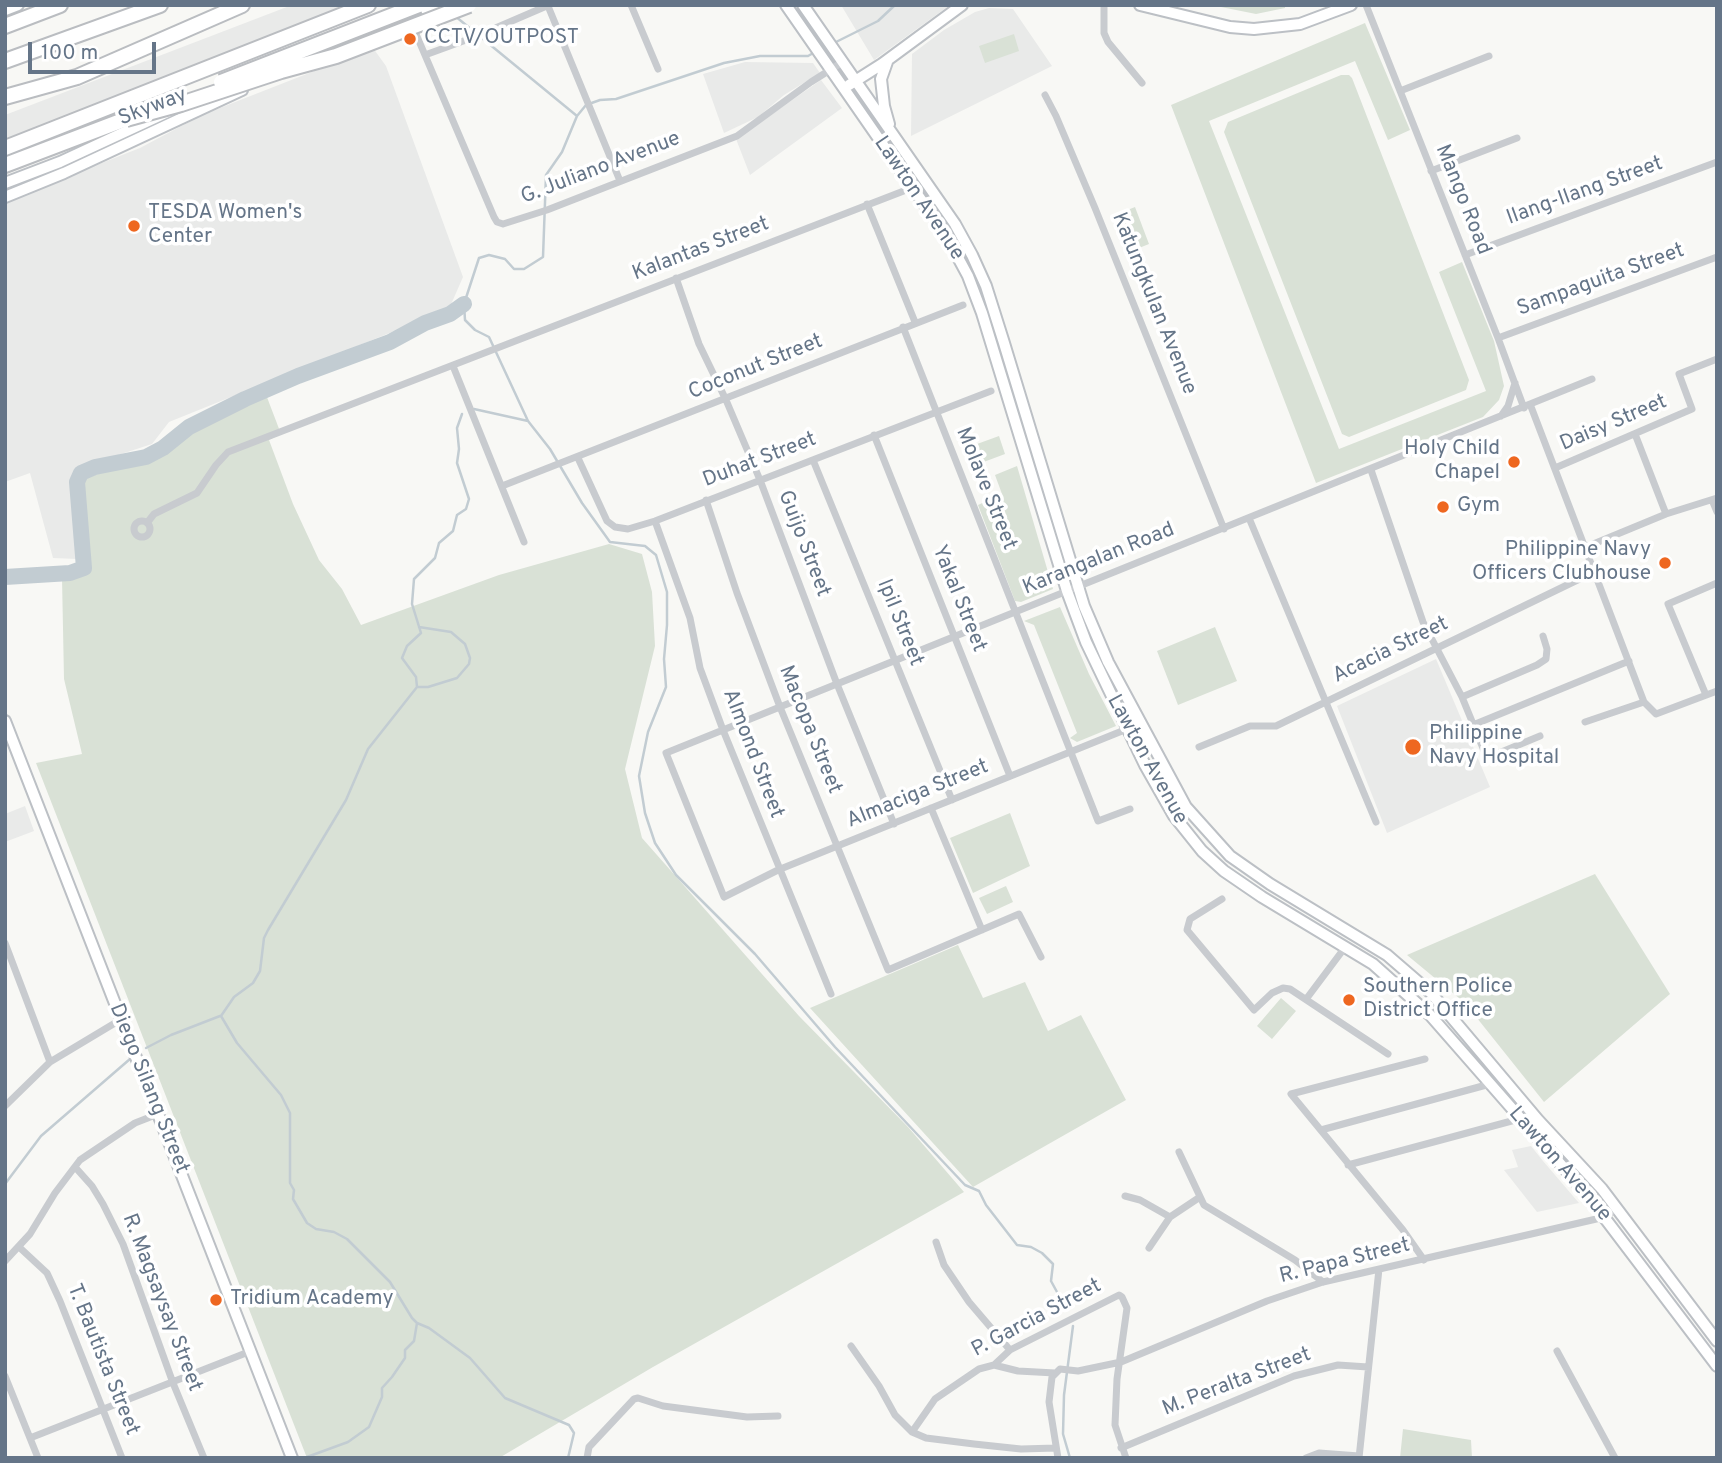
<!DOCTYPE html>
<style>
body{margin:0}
#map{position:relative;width:1722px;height:1463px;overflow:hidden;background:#f8f8f5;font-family:Overpass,sans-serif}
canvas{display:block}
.frame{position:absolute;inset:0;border:7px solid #657588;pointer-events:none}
.scale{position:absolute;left:28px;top:42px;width:128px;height:32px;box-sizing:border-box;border:4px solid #657588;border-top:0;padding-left:9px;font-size:21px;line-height:24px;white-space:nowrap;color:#657588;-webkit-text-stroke:5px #fff;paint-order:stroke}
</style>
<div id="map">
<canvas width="1722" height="1463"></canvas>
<div class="frame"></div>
<div class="scale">100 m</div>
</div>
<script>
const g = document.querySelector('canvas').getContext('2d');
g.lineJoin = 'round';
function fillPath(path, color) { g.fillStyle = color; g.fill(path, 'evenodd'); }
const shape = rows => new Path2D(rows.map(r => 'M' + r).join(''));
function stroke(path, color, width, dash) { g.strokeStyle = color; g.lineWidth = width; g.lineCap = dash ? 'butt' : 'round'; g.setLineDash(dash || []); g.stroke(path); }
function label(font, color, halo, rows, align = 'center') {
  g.font = font + ' Overpass,sans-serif'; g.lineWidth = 7; g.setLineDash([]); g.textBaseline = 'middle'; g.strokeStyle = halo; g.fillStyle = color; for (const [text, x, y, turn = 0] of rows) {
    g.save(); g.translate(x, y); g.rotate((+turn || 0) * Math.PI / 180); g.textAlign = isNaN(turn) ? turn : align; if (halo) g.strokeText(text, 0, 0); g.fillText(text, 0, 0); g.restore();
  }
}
const built = shape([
 [292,5,352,5,5,139,5,115],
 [841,5,950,5,874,60],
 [989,8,1013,9,1052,66,911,136,912,54,944,30,975,12],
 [373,48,386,66,463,277,449,309,169,422,152,444,81,467,72,480,78,559,53,558,30,473,5,482,5,201,140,148,202,115],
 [745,62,813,63,820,73,784,95,758,117,724,133,703,74],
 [821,80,842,108,750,175,736,139],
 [1436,659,1490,787,1387,833,1337,706],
 [25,806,34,831,5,842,5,814],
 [1531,1146,1543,1161,1579,1203,1537,1212,1504,1170,1518,1167,1512,1150]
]);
const green = shape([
 [1211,5,1285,5,1285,8,1256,14],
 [1365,23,1410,130,1388,140,1355,61,1209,121,1339,449,1486,391,1439,272,1462,262,1494,341,1504,386,1499,400,1483,417,1316,483,1171,105],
 [1014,34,1019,51,985,63,979,46],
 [1341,75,1349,75,1352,78,1469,380,1466,390,1349,437,1342,434,1224,132,1228,122],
 [1135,207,1149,244,1129,252,1115,215],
 [265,392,281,434,269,440,293,504,319,560,342,589,361,625,499,575,609,544,642,554,652,592,655,646,625,769,642,838,799,1016,908,1127,964,1192,653,1367,499,1458,307,1458,36,763,82,754,64,679,62,578,86,566,80,489,87,478,150,454,196,422],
 [999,436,1005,454,973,466,966,448],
 [1017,466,1053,589,1021,602,1015,601,978,505,1002,494,995,475],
 [1060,607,1089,674,1116,726,1077,742,1070,738,1077,733,1034,625,1024,621],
 [1215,627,1237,681,1178,705,1157,651],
 [1010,813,1030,866,973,893,950,838],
 [1595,874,1670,994,1544,1102,1465,1003,1407,955],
 [1006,886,1013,902,987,914,979,898],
 [958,945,983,998,1025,982,1048,1031,1081,1015,1126,1100,973,1187,810,1008],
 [1281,998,1296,1011,1272,1039,1257,1026],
 [1403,1429,1471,1440,1472,1458,1400,1458]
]);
const stream = shape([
 [455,16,577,116],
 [834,43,878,21,895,5],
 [815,52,808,56,760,56,724,63,616,99,600,100,586,105,577,116,562,152,546,175,543,257,524,269,514,269,505,259,489,255,479,258,464,304,465,320,475,330,489,337,528,421,550,449,582,503,610,542,645,546,656,555,667,592,667,625,664,659,666,687,648,732,639,776,645,813,655,843,676,875,755,954,835,1047,965,1185,979,1191,986,1205,1017,1245,1031,1247,1042,1253,1053,1264,1051,1281,1063,1303],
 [474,409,528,421],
 [462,414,457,428,459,449,457,463,469,499,466,509,457,515,453,531,439,543,435,558,414,579,412,604,421,633,407,646,402,658,416,677,417,687,368,749,346,800,268,930,264,938,260,971,253,983,234,997,221,1016,237,1043,281,1095,290,1113,290,1183,294,1190,293,1199,307,1223,316,1229,334,1232,347,1239,390,1282,412,1318,417,1323,429,1328,470,1358,505,1398,569,1425,574,1433,568,1458],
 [417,687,428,687,457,678,469,664,470,658,465,644,451,632,419,627],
 [146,1048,171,1035,220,1016],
 [5,1184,41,1136,130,1059],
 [307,1457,348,1442,369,1427,382,1397,382,1388,392,1377,405,1358,405,1350,414,1341,417,1323],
 [1070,1458,1063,1434,1064,1395,1073,1326]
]);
const river = shape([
 [5,577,70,573,84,568,77,482,81,473,95,467,146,457,163,448,189,427,245,399,298,376,390,342,425,323,450,314,464,304]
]);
const street = shape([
 [631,5,658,69],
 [1104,5,1104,33,1108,42,1142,83],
 [1366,5,1498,338,1524,408],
 [548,6,620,181],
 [413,27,494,217,497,222,503,224,547,210,737,136,811,82,841,63],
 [425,55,477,36,549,5],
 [1400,91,1489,56],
 [1045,95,1056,116,1095,208,1224,529],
 [1431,171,1517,138],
 [867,204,915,322],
 [1465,255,1717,162],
 [676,278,699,344,726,400,760,480,837,684,894,824],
 [903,327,1098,821,1130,809],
 [1498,338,1717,257],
 [453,366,524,542],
 [1530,404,1644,702,1656,714,1717,691],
 [1501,416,1508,406,1515,383],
 [1635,434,1666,514],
 [874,435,1010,776],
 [578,458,607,521,615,527,628,529,655,521,991,391],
 [813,460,952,800],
 [1555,468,1692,409,1679,374,1717,359],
 [1371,470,1423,622,1462,697,1487,758,1540,736],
 [502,486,963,305],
 [706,500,737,593,780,707,888,970,1019,914,1041,957],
 [1712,500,1717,512],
 [1249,518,1376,822],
 [655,521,690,618,700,668,723,730,831,994],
 '134 529a8 8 0 1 1 16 0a8 8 0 1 1-16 0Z',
 [147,523,154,514,197,493,216,465,228,452,914,187],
 [1586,547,1666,514,1717,498],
 [1706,695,1668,604,1717,583],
 [1462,697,1537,665,1546,659,1547,649,1543,636],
 [1585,722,1644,702],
 [1473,725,1629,661],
 [1127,729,778,870,724,897,666,753,1592,379],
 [1199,747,1250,726,1276,726,1594,572],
 [931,808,982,930],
 [1222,899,1190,919,1187,930,1254,1010,1272,993,1283,988,1290,989,1388,1054],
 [5,943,50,1062],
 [1307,998,1346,946],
 [5,1106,50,1062,120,1020],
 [1321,1130,1490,1084],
 [1179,1152,1204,1205,1295,1260,1323,1282],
 [1348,1165,1519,1119],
 [75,1167,92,1186,103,1204,123,1244,173,1383,204,1458],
 [1125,1196,1140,1200,1170,1217,1200,1197],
 [936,1242,944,1265,969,1302,1010,1350],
 [19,1247,47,1273,60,1301,122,1458],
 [1149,1248,1170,1217],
 [1424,1260,1403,1230,1291,1094,1425,1059],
 [5,1261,30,1234,55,1193,80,1160,135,1123,158,1114],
 [851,1346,879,1386,895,1415,912,1432,926,1438,974,1444,1021,1449,1056,1448],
 [1557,1351,1615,1458],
 [994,1365,1018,1371,1055,1373],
 [5,1376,38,1458],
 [912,1432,935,1399,979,1369,994,1365,1010,1350,1119,1295,1122,1297,1127,1308,1117,1379,1115,1425,1126,1458],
 [30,1438,251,1351],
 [1121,1448,1294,1376,1338,1365,1368,1367],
 [587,1458,589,1447,634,1399,638,1398,663,1406,747,1417,778,1416],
 [1058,1458,1049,1402,1052,1377,1060,1369,1078,1371,1121,1362,1267,1301,1323,1282,1605,1217,1617,1208],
 [1306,1458,1319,1453,1359,1456],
 [1359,1458,1379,1269]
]);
const secondary = shape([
 [786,5,947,237,968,276,982,313,1067,591,1086,642,1145,765,1174,816,1202,851,1224,871,1262,897,1373,964,1430,1015,1585,1192,1717,1366],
 [803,5,955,224,972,255,986,286,1004,343,1084,606,1108,662,1186,807,1230,856,1270,884,1387,955,1431,993,1538,1120,1602,1189,1717,1341],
 [1140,5,1230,27,1254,29,1300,24,1351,5],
 [5,10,18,5],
 [337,49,440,5],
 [887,62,881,79,884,106,889,124],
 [849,85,882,64,962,5],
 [5,183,60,162,170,111],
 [5,197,64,173,242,90],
 [5,721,292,1458]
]);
const highway = shape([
 [5,26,60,5],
 [5,61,160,5],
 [5,97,77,77,242,5],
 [5,148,368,5],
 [5,165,126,119]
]);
const highwayBridge = shape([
 [221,82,419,5],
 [126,119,181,104,281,71,336,56,469,5]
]);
const markers = [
 [410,39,7,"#ee6720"],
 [134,226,7,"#ee6720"],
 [1514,462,7,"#ee6720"],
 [1443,507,7,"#ee6720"],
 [1665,563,7,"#ee6720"],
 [1413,747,9,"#ee6720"],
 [1349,1000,7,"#ee6720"],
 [216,1300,7,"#ee6720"]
];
const poiNames = [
 ["CCTV/OUTPOST",424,39],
 ["TESDA Women's",148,214],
 ["Center",148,238],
 ["Holy Child",1500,450,"right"],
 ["Chapel",1500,474,"right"],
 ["Gym",1457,507],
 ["Philippine Navy",1651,551,"right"],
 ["Officers Clubhouse",1651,575,"right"],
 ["Philippine",1429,735],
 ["Navy Hospital",1429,759],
 ["Southern Police",1363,988],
 ["District Office",1363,1012],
 ["Tridium Academy",230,1300]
];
const streetNames = [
 ["Skyway",153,108,-21],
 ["G. Juliano Avenue",601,169,-21],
 ["Ilang-Ilang Street",1585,192,-20],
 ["Lawton Avenue",918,199,56],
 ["Mango Road",1462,200,68],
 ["Kalantas Street",701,250,-21],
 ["Sampaguita Street",1601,281,-20],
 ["Katungkulan Avenue",1153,304,68],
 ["Coconut Street",756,368,-22],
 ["Daisy Street",1614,424,-23],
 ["Duhat Street",760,461,-21],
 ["Molave Street",985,489,68],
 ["Guijo Street",803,544,69],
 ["Karangalan Road",1099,560,-22],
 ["Yakal Street",958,599,68],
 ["Ipil Street",899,623,68],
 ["Acacia Street",1391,651,-26],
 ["Macopa Street",809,730,68],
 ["Almond Street",752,754,69],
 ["Lawton Avenue",1146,760,61],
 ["Almaciga Street",918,795,-22],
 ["Diego Silang Street",148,1089,68],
 ["Lawton Avenue",1559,1165,49],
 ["R. Papa Street",1345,1262,-14],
 ["R. Magsaysay Street",161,1303,69],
 ["P. Garcia Street",1037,1319,-28],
 ["T. Bautista Street",102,1360,68],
 ["M. Peralta Street",1237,1383,-21]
];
fillPath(built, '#e9eae9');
fillPath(green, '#d9e1d6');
stroke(stream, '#c2ccd2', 2.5);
stroke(river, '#c2ccd2', 16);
stroke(secondary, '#bcc0c5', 14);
stroke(highway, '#babdc1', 18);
stroke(street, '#c8cbcf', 7);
stroke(secondary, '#fff', 10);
stroke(highway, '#fff', 14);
stroke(highwayBridge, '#babdc1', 18, []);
stroke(highwayBridge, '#fff', 14);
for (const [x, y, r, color] of markers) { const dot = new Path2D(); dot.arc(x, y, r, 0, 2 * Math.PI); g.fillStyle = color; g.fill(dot); stroke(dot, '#fff', 2.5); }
label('21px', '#657588', '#fff', poiNames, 'left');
label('21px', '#657588', '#fff', streetNames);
</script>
